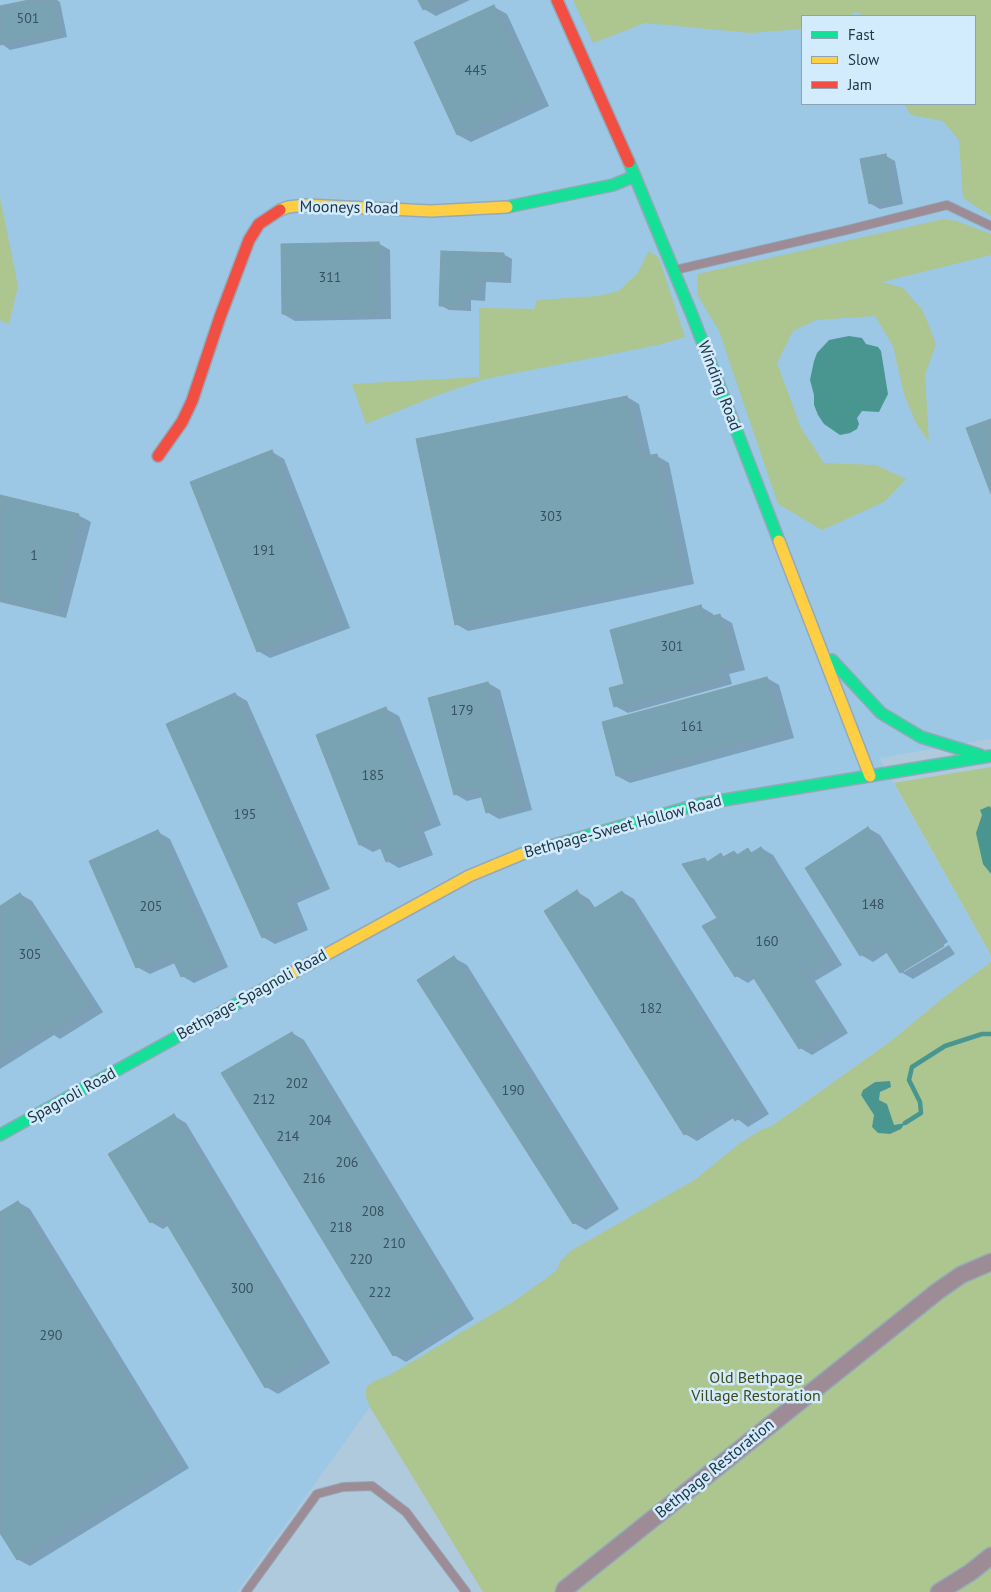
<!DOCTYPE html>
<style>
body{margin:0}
#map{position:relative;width:991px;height:1592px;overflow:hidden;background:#afcadd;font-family:"PT Sans",sans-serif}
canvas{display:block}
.legend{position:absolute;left:801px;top:15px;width:175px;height:90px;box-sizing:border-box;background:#d2ebfd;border:1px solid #8ba3b3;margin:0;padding:6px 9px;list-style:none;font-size:15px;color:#213644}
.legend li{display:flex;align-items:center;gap:10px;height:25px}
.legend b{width:25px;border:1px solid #8ba3b3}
</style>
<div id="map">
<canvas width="991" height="1592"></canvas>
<ul class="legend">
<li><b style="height:6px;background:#16e098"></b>Fast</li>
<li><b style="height:6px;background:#ffcf43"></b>Slow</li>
<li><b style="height:6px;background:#f24e42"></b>Jam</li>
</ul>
</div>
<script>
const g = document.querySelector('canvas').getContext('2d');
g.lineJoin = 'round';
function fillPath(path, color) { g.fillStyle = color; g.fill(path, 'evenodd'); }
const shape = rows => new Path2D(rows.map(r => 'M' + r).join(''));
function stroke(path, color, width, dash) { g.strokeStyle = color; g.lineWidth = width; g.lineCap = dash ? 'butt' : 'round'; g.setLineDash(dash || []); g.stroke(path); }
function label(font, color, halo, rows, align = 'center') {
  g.font = font + ' "PT Sans",sans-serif'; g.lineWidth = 5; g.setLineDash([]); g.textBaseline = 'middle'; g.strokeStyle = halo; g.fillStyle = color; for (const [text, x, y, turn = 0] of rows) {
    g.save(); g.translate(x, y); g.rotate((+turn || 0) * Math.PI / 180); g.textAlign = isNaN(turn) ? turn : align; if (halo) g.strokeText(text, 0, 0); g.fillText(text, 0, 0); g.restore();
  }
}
const built = shape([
 [0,0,991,0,991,739,879,758,991,955,991,962,943,998,891,1041,765,1131,370,1407,237,1592,0,1592],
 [802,16,975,16,975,104,802,104]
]);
const green = shape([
 [573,0,991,0,991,216,963,198,959,140,943,121,911,115,904,104,975,104,975,16,864,16,856,12,850,16,802,16,802,29,750,33,645,23,593,43],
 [0,197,18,286,9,324,0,320],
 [944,219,956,221,991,234,991,255,882,282,903,288,923,311,936,344,925,375,929,442,916,423,904,394,893,346,875,316,816,320,793,331,777,363,801,428,824,463,876,465,906,479,884,502,822,530,778,504,719,331,697,294,698,274],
 [649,251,659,258,685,337,658,345,485,379,438,395,366,424,352,384,479,377,479,308,534,309,537,300,598,296,619,291,637,274],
 [991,767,991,955,894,783],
 [991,962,991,1592,483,1592,370,1407,366,1397,366,1389,369,1385,376,1380,388,1376,516,1300,556,1271,561,1260,572,1250,696,1179,740,1143,761,1130,772,1126,891,1041,943,998],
 [890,1081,880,1093,879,1100,894,1125,904,1123,890,1134,878,1133,872,1127,874,1115,861,1095,863,1090,875,1082]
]);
const water = shape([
 [849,336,862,338,866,344,878,347,881,351,888,394,879,412,862,411,857,418,859,424,857,429,850,433,840,435,824,424,818,415,814,405,814,395,810,380,814,361,817,353,829,340],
 [989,806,991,808,991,874,983,864,976,833,982,815,980,810],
 [890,1081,891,1087,880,1092,879,1100,887,1104,894,1125,905,1123,901,1129,890,1134,878,1133,872,1127,874,1115,861,1095,863,1090,875,1082]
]);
const shadow = shape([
 [34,0,57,0,60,2,67,37,10,50,2,44,0,8],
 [419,0,470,0,436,16,424,9],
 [494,7,507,14,549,106,471,142,458,135,416,43],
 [886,156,895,161,903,204,880,209,871,204],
 [378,243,390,250,391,319,295,321,283,314],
 [503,254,512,259,511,283,486,282,485,301,471,300,471,311,449,310,440,305],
 [627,397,639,404,651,457,657,456,669,463,694,584,468,631,456,624,417,440],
 [272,452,284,459,350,628,270,658,258,651],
 [0,497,78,515,91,522,66,618,0,602],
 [701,607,713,614,714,617,720,616,732,623,745,670,729,674,732,684,628,713,615,706,626,685],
 [767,678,779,685,794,738,630,783,617,776],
 [488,683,500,690,532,810,499,819,487,812,483,797,467,801,455,794],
 [235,694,247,701,330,889,297,903,308,930,275,944,263,937],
 [386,709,399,716,441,825,424,832,433,855,399,868,387,861,382,848,373,852,360,845,318,736],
 [868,828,880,835,948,942,904,969,904,972,949,945,955,954,913,979,901,972,888,952,873,962,861,955],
 [158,832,170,839,228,967,194,983,182,976,175,963,150,974,137,967],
 [761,848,773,855,842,965,815,981,848,1033,812,1055,800,1048,755,978,748,983,736,976,718,919,705,860,709,862,721,855,725,858,734,852,739,855,748,850,753,853],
 [577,892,589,899,596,909,622,892,634,899,769,1114,748,1127,735,1117,697,1141,685,1134],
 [20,894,32,901,103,1012,60,1039,54,1035,0,1069,0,907],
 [454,958,467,965,619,1209,586,1230,574,1223],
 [292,1033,304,1040,474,1319,406,1362,394,1355],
 [174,1116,186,1123,330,1363,278,1394,266,1387,169,1225,163,1229,151,1222],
 [18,1202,30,1209,189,1468,30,1566,17,1559,0,1531,0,1213]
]);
const stream = shape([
 [905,1123,921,1113,920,1102,909,1080,912,1067,945,1046,982,1034,991,1034]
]);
const building = shape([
 [29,0,52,0,59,32,0,45,0,6,29,0],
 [418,0,444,0,423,10,418,0],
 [494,5,538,99,457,135,414,42,494,5],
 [886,154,894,199,869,204,860,159,886,154],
 [379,242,379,313,282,314,281,244,379,242],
 [441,251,504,253,503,278,477,277,477,296,462,296,462,306,439,306,441,251],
 [627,396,641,457,657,454,683,577,455,625,416,439,627,396],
 [991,419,991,494,966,428,991,419],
 [272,450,338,621,257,652,190,482,272,450],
 [0,495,79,514,54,612,0,599,0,495],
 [701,605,705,618,720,614,734,663,717,668,720,678,614,707,609,688,624,684,610,630,701,605],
 [767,677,783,732,616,776,602,722,767,677],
 [488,682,520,803,486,813,479,788,454,795,428,698,488,682],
 [235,693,319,882,286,896,297,923,262,938,166,724,235,693],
 [386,707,430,818,412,825,421,848,386,862,377,839,359,845,316,735,386,707],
 [868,827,944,946,900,973,880,942,860,956,805,868,868,827],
 [158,830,217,961,181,977,170,953,136,968,89,861,158,830],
 [761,847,831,958,804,974,837,1026,799,1049,748,969,735,977,702,926,717,918,682,864,705,858,707,862,721,853,723,857,734,851,737,855,748,848,751,853,761,847],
 [577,890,590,911,622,891,757,1107,735,1121,727,1108,684,1135,544,911,577,890],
 [20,893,91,1005,47,1033,44,1027,0,1055,0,906,20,893],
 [454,956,608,1201,573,1224,417,980,454,956],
 [292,1032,463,1312,393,1356,221,1073,292,1032],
 [174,1114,319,1355,265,1388,162,1216,150,1223,108,1154,174,1114],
 [18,1201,178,1461,17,1560,0,1533,0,1212,18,1201]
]);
const lane = shape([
 [675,270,847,230,947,205,991,226],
 [246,1592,317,1494,343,1487,372,1486,406,1512,466,1592]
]);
const street = shape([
 [564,1592,565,1589,938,1291,961,1275,991,1262],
 [939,1592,971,1572,991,1556]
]);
const fast = shape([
 [629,162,692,315,779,541],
 [507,207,613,185,635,176],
 [832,660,881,713,921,737,980,755],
 [522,854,700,804,991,756],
 [0,1135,287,976]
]);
const slow = shape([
 [280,210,288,207,306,205,431,211,507,207],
 [779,541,870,776],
 [287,976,469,876,522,854]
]);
const jam = shape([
 [557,0,629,162],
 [158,456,182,422,192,401,220,317,249,240,259,224,280,210]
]);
const numberNames = [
 ["501",28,19],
 ["445",476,71],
 ["311",330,278],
 ["303",551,517],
 ["191",264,551],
 ["1",34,556],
 ["301",672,647],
 ["179",462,711],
 ["161",692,727],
 ["185",373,776],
 ["195",245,815],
 ["148",873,905],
 ["205",151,907],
 ["160",767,942],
 ["305",30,955],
 ["182",651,1009],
 ["202",297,1084],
 ["190",513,1091],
 ["212",264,1100],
 ["204",320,1121],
 ["214",288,1137],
 ["206",347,1163],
 ["216",314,1179],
 ["208",373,1212],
 ["218",341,1228],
 ["210",394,1244],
 ["220",361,1260],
 ["300",242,1289],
 ["222",380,1293],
 ["290",51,1336]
];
const streetNames = [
 ["Mooneys Road",349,208,1],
 ["Winding Road",719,386,69],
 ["Bethpage-Sweet Hollow Road",623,827,-15],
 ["Bethpage-Spagnoli Road",252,995,-29],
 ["Spagnoli Road",72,1096,-29],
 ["Bethpage Restoration",715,1469,-39]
];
const parkNames = [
 ["Old Bethpage",756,1378],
 ["Village Restoration",756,1396]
];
fillPath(built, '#9cc8e6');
fillPath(green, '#adc58f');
fillPath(water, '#499691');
fillPath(shadow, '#0003');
stroke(stream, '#499691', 4.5);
fillPath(building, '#79a3b2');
stroke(building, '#859eaa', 1);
stroke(lane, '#93a9b8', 10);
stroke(street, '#93a9b8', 19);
stroke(fast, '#93a9b8', 14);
stroke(slow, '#93a9b8', 14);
stroke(jam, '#93a9b8', 14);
stroke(lane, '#9d8c96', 8);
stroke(street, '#9d8c96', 16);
stroke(fast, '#16e098', 11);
stroke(slow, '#ffcf43', 11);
stroke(jam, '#f24e42', 11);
label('14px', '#375160', null, numberNames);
label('16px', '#213644', '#d2ebfd', streetNames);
label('16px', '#3f4816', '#d2ebfd', parkNames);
</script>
